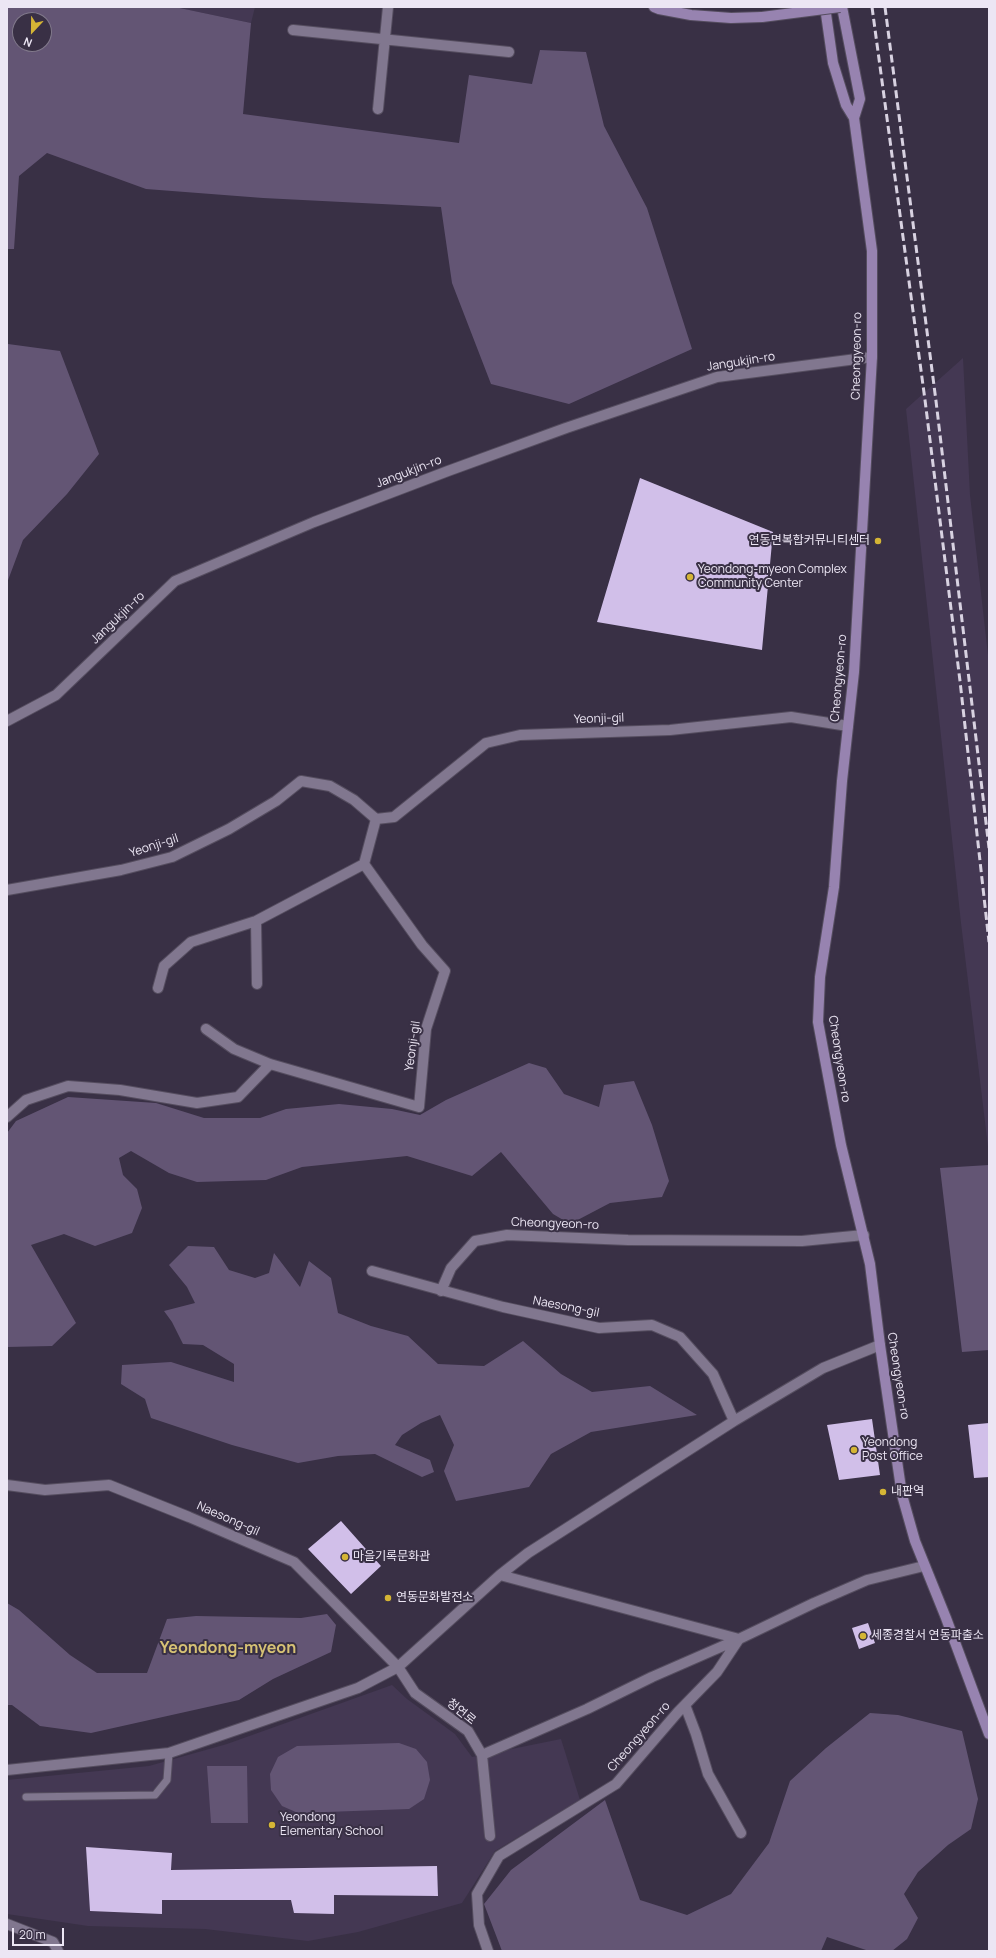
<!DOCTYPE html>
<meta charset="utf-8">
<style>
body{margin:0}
#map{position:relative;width:996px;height:1958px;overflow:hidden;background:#393045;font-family:Manrope,sans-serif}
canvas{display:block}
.frame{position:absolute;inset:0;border:8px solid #ece6f4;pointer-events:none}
.north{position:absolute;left:12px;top:12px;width:40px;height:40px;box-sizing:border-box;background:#393045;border:1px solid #81798b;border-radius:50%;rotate:202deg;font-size:11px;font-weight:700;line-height:16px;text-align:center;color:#ece6f4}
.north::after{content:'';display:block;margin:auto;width:14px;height:18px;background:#d5b535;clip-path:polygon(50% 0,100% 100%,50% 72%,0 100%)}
.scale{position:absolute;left:12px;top:1928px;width:52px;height:18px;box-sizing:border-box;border:2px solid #ece6f4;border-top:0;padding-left:5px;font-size:12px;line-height:14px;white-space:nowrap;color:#ece6f4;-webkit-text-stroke:3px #393045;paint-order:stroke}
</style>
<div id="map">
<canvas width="996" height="1958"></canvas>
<div class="frame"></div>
<div class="north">N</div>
<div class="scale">20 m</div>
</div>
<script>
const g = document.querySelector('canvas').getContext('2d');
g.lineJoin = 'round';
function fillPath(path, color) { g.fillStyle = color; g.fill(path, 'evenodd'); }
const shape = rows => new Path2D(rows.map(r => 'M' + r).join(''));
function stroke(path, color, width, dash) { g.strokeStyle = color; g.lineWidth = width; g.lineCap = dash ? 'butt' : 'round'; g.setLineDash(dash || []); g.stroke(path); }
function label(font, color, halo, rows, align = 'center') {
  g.font = font + ' Manrope,"Noto Sans KR",sans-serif'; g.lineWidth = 4; g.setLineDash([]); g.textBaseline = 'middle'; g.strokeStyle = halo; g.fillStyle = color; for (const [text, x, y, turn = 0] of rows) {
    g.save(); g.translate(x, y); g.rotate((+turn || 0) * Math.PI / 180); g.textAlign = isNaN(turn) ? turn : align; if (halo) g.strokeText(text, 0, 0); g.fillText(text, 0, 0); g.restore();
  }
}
const built = shape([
 [175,7,255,7,251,23],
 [963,358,970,495,989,664,989,1155,961,923,906,409],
 [392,1685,407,1699,455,1734,472,1757,561,1739,580,1800,495,1851,462,1903,358,1932,308,1941,205,1929,88,1926,7,1914,7,1780,149,1766,227,1744]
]);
const green = shape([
 [7,7,175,7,251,23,243,114,459,143,469,75,532,84,540,50,586,52,604,126,647,208,692,349,569,404,491,384,452,283,441,207,263,198,146,189,47,153,19,176,14,249,7,249],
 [20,20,44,20,44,44,20,44],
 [8,344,60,351,99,454,67,494,23,540,7,583],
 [529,1063,546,1068,564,1094,599,1107,604,1085,634,1081,652,1125,669,1181,662,1197,610,1203,570,1224,553,1214,501,1152,472,1176,407,1156,302,1167,266,1180,197,1182,169,1173,131,1151,119,1158,123,1175,137,1189,142,1208,132,1233,95,1246,64,1234,31,1245,76,1323,52,1346,7,1347,7,1133,16,1121,68,1097,156,1103,204,1118,260,1118,286,1109,339,1104,392,1109,420,1115,446,1100],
 [989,1165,989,1350,962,1352,940,1168],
 [188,1246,214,1247,229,1270,255,1278,269,1273,274,1253,300,1287,309,1261,331,1278,338,1313,371,1326,408,1336,438,1364,484,1366,523,1341,561,1374,592,1392,650,1386,697,1415,591,1432,551,1454,529,1487,456,1501,444,1471,454,1445,440,1415,421,1423,402,1435,395,1445,430,1460,434,1472,422,1477,375,1454,338,1456,298,1463,232,1445,151,1418,145,1399,121,1384,122,1365,171,1362,234,1382,234,1364,203,1345,183,1344,172,1322,164,1311,195,1303,187,1287,169,1265],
 [7,1603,19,1610,70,1655,97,1673,147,1673,167,1619,196,1616,301,1618,327,1614,336,1625,331,1652,273,1679,239,1700,91,1733,40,1726,12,1705,7,1705],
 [870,1713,898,1715,962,1731,978,1799,971,1829,948,1845,918,1872,904,1894,918,1918,907,1939,892,1951,869,1951,827,1937,821,1951,502,1951,484,1904,511,1870,605,1800,640,1900,687,1915,731,1894,769,1843,790,1781,826,1748],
 [399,1743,416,1749,427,1762,430,1780,424,1799,409,1809,298,1813,282,1806,271,1790,270,1774,278,1757,297,1746],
 [207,1766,247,1766,248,1823,211,1823]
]);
const building = shape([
 [640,478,773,532,762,650,597,622],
 [872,1419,880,1475,839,1480,827,1425],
 [989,1423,989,1477,974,1478,968,1425],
 [341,1521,381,1566,351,1594,308,1549],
 [868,1623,875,1643,859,1649,852,1628],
 [86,1847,172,1853,171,1870,437,1866,438,1896,334,1895,334,1914,294,1913,291,1900,162,1900,162,1914,90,1911]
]);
const lane = shape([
 [26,1797,155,1795,167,1780,169,1753]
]);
const street = shape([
 [293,30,509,52],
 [378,109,388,7],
 [7,721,56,695,175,581,314,522,448,471,566,428,717,377,872,357],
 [7,890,121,870,172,857,229,829,276,801,301,781,330,786,354,800,376,819],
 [256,921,257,984],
 [158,988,164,966,191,942,256,921,364,864],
 [206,1029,234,1049,270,1064,419,1107,426,1029,445,971,422,945,364,864,376,819,394,817,486,743,520,735,670,730,791,717,848,726],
 [7,1117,26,1100,68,1086,120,1090,197,1103,238,1097,270,1064],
 [372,1271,503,1307,599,1328,652,1325,680,1337,713,1374,734,1421],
 [441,1291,451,1268,475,1241,507,1235,628,1240,802,1241,864,1235],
 [7,1485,45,1490,109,1485,189,1517,294,1562,398,1667,500,1575,528,1553,734,1421,823,1368,880,1345],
 [500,1575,739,1639],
 [685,1705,696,1734,708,1774,741,1833],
 [482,1755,587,1709,652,1677,739,1639],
 [7,1770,169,1753,358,1688,398,1667,415,1693,468,1731,482,1755,490,1836],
 [7,1924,53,1942,58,1951],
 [488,1951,479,1925,477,1894,499,1856,616,1784,678,1712,717,1672,739,1639,814,1603,867,1580,924,1566]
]);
const secondary = shape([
 [654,7,659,9,691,15,731,18,762,17],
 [825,7,833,63,846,105,854,118,872,251,872,357,854,672,842,781,834,887,820,977,818,1022,841,1145,870,1264,880,1345,902,1495,915,1541,946,1618,989,1734],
 [842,7,860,99,854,118]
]);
const rail = shape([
 [872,7,925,400,960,681,989,942],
 [885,7,936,401,989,848]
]);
const secondaryBridge = shape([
 [762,17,840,7]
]);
const markers = [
 [878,541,4,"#d5b535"],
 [690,577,4,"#d5b535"],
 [854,1450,4,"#d5b535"],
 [883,1492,4,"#d5b535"],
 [345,1557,4,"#d5b535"],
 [388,1598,4,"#d5b535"],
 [863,1636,4,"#d5b535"],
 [272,1825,4,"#d5b535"]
];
const streetNames = [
 ["Cheongyeon-ro",857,356,-89],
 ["Jangukjin-ro",741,362,-9],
 ["Jangukjin-ro",409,472,-21],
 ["Jangukjin-ro",118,618,-44],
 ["Cheongyeon-ro",839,678,-85],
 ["Yeonji-gil",599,719,-2],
 ["Yeonji-gil",154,846,-18],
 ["Yeonji-gil",413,1046,-82],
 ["Cheongyeon-ro",839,1059,81],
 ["Cheongyeon-ro",555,1224,2],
 ["Naesong-gil",566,1307,11],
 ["Cheongyeon-ro",898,1376,81],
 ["Naesong-gil",228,1519,24],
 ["청연로",461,1712,39],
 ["Cheongyeon-ro",639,1737,-49]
];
const poiNames = [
 ["연동면복합커뮤니티센터",870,541,"right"],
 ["Yeondong-myeon Complex",698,570],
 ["Community Center",698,584],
 ["Yeondong",862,1443],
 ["Post Office",862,1457],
 ["내판역",891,1492],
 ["마을기록문화관",353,1557],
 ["연동문화발전소",396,1598],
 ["세종경찰서 연동파출소",871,1636],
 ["Yeondong",280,1818],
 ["Elementary School",280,1832]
];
const districtNames = [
 ["Yeondong-myeon",228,1649]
];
fillPath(built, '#443853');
fillPath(green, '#635574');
fillPath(building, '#d1bfe9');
stroke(lane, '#554d5f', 9);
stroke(street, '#554d5f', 12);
stroke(secondary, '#554d5f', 12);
stroke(lane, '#81778f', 7);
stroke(street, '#81778f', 10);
stroke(secondary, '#9783b0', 10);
stroke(rail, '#d8d2e1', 3, [8, 4]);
stroke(secondaryBridge, '#554d5f', 12, []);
stroke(secondaryBridge, '#9783b0', 10);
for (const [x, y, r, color] of markers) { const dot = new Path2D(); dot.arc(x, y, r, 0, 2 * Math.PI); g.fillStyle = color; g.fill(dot); stroke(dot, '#393045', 1.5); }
label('12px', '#ece6f4', '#393045', streetNames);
label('12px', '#ece6f4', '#393045', poiNames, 'left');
label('bold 16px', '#d7c275', '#393045', districtNames);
</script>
